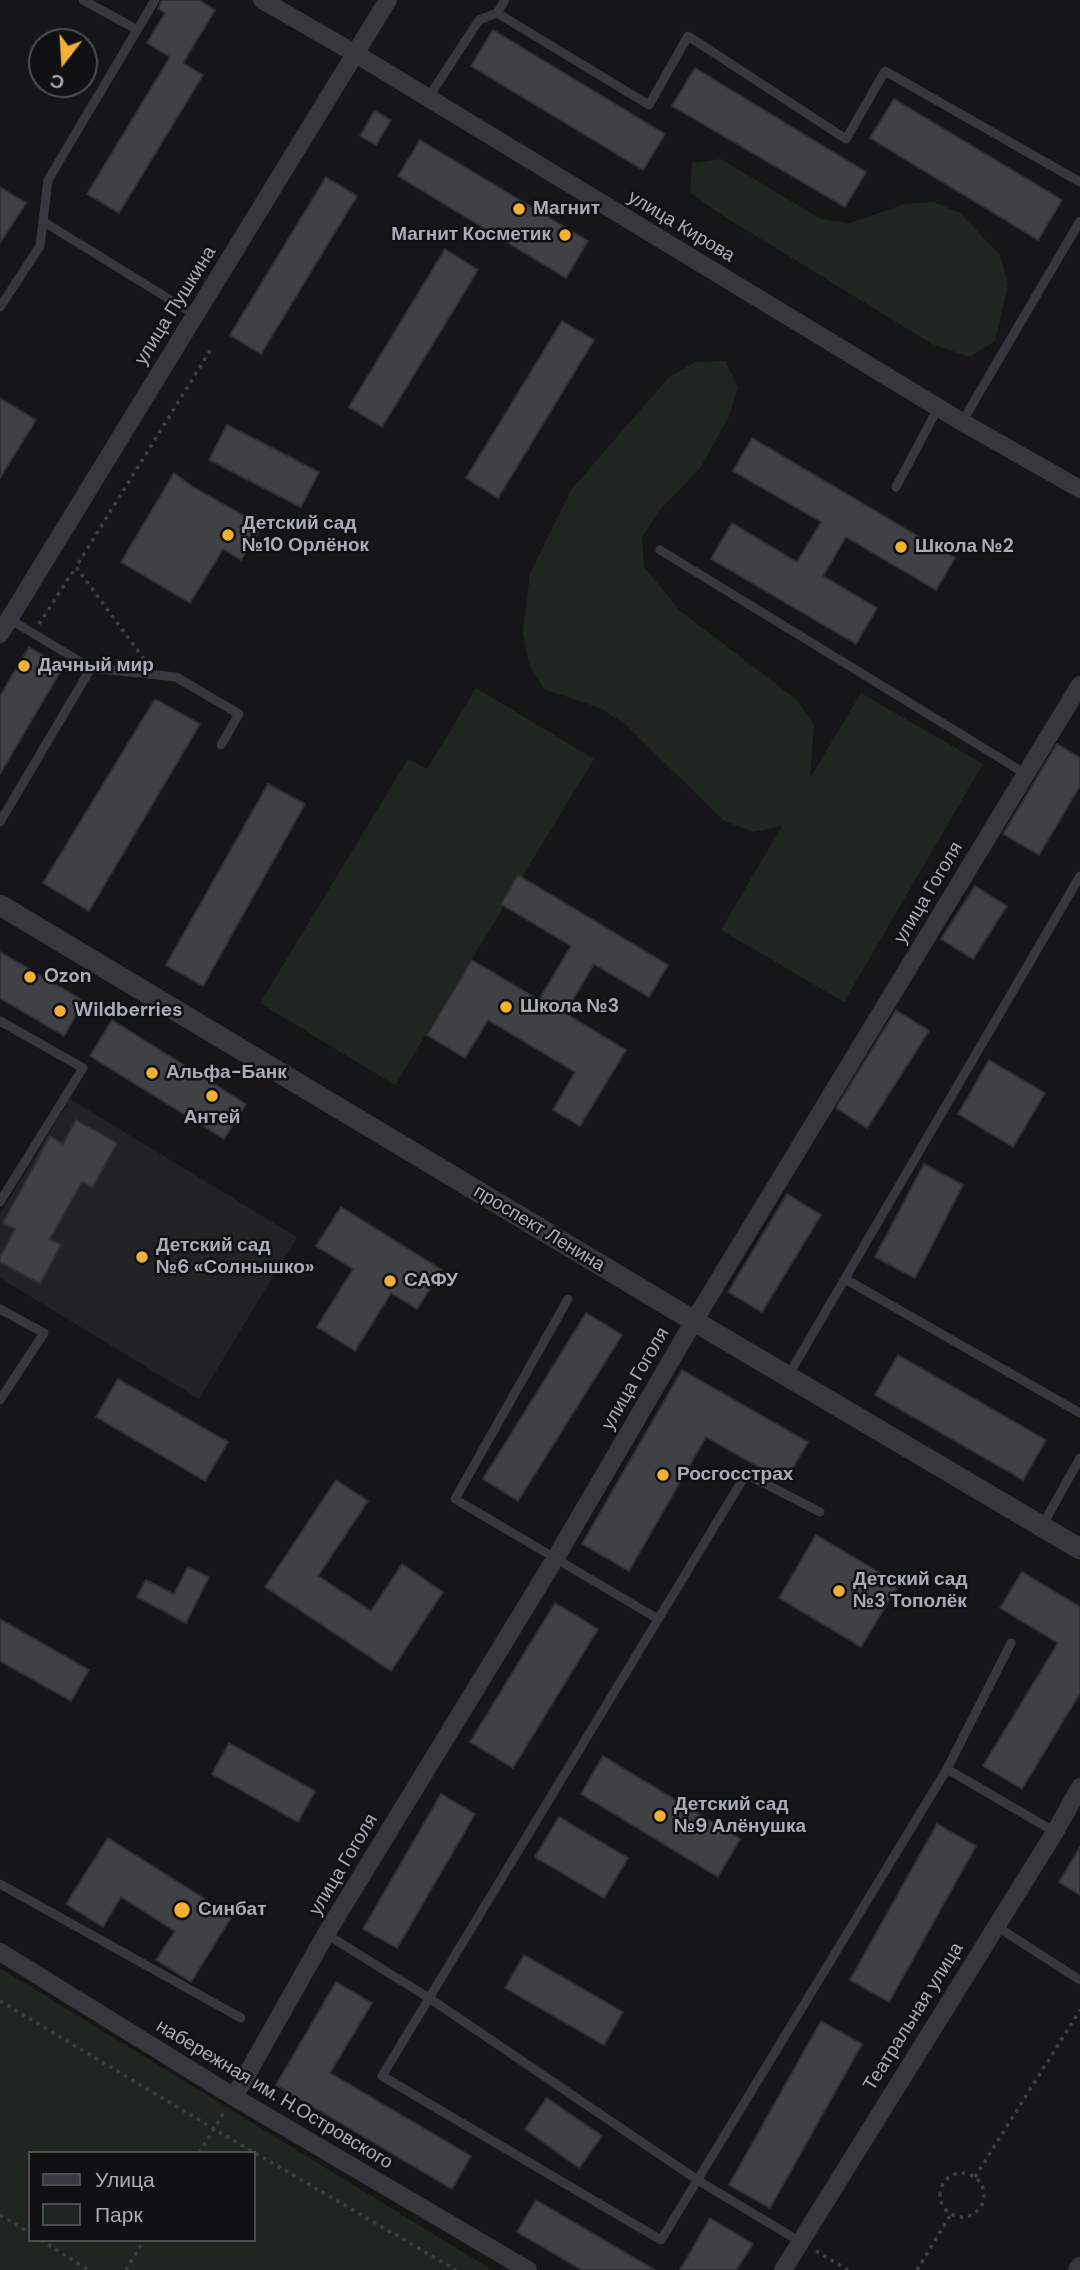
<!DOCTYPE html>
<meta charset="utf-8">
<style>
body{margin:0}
#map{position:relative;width:1080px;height:2270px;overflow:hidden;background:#161618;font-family:"DM Sans",sans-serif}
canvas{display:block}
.legend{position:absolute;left:28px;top:2151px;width:228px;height:91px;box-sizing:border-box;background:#111113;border:2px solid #4d4f55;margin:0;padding:9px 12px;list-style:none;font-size:21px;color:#a8adb8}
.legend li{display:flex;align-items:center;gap:14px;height:35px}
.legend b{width:35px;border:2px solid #4d4f55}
.north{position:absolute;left:28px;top:28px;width:70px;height:70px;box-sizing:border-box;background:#111113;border:2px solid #4d4f55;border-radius:50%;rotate:197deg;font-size:19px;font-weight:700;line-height:28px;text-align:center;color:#a8adb8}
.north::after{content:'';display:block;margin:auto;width:24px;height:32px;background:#f2b134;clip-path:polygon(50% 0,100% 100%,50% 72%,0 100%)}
</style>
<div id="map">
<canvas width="1080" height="2270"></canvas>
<ul class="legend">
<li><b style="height:9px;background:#37383d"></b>Улица</li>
<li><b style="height:19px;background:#1e261f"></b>Парк</li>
</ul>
<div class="north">С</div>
</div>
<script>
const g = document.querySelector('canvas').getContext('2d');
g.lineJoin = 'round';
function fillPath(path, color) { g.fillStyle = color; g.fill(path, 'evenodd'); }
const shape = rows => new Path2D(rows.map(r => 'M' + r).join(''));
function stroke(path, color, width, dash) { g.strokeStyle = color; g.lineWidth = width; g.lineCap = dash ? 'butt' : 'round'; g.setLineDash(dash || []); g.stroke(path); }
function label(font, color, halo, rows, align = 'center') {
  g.font = font + ' "DM Sans",sans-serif'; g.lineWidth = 5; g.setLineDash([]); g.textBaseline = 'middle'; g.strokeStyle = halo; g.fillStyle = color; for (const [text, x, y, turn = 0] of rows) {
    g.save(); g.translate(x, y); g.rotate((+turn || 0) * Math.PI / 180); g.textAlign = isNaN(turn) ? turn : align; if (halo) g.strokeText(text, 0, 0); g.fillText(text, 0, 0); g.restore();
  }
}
const built = shape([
 [70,1099,297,1237,199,1399,0,1278,0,1214]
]);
const green = shape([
 [721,159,821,219,850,223,905,204,934,202,960,213,1000,255,1008,284,995,341,970,357,932,344,717,212,690,192,692,163],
 [725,361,738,387,729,416,701,467,659,511,642,537,644,567,680,611,797,700,814,725,810,778,861,693,983,764,844,1002,721,930,782,826,754,832,724,821,625,724,600,708,544,689,529,664,523,633,530,573,571,490,669,377,695,362],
 [476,688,594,759,395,1085,260,1003,408,759,427,769],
 [0,1968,492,2270,0,2270],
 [30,2153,254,2153,254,2240,30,2240]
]);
const building = shape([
 [162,0,199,0,215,10,183,63,203,75,119,213,87,194,170,57,147,43,165,13,158,9,162,0],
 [493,30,665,134,643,170,471,66,493,30],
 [695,68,866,172,845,207,672,106,695,68],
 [894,99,1062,200,1038,240,870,138,894,99],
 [374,111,391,120,376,145,360,136,374,111],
 [420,140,588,241,566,278,398,176,420,140],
 [326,177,357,196,261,354,230,335,326,177],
 [0,187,26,203,0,243,0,187],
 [445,249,478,270,382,427,349,407,445,249],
 [562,321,594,340,498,498,466,478,562,321],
 [0,398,36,420,0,478,0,398],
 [227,425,319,472,301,507,209,460,227,425],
 [752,438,955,558,936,590,846,537,823,576,877,608,856,644,711,559,732,523,797,562,821,522,733,471,752,438],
 [174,473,193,487,262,526,241,560,223,549,190,603,121,562,174,473],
 [29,647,63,667,0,774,0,696,29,647],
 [155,699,200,724,89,911,43,883,155,699],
 [1057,744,1080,758,1080,786,1039,855,1003,834,1057,744],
 [268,784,305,804,203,986,166,965,268,784],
 [518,875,668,965,649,997,594,964,565,1013,626,1050,580,1126,553,1110,575,1072,488,1020,465,1058,427,1035,472,960,539,1000,571,946,501,904,518,875],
 [975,886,1007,906,973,959,941,939,975,886],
 [0,952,84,1001,64,1036,0,998,0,952],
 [896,1010,929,1031,867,1128,836,1108,896,1010],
 [112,1020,246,1104,224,1139,90,1056,112,1020],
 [989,1060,1045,1093,1013,1147,958,1114,989,1060],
 [76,1120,117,1143,93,1187,82,1182,50,1239,61,1245,40,1284,0,1262,0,1257,15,1229,3,1223,50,1136,63,1144,76,1120],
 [924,1164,963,1185,915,1278,875,1257,924,1164],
 [787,1194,821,1215,762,1312,728,1292,787,1194],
 [341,1207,442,1270,417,1309,391,1293,355,1351,317,1327,353,1269,316,1246,341,1207],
 [586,1313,622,1335,518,1501,483,1479,586,1313],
 [898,1355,1046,1440,1023,1480,875,1395,898,1355],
 [682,1370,808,1442,785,1482,706,1437,629,1571,582,1544,682,1370],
 [118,1379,228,1442,205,1481,96,1417,118,1379],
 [336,1480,368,1501,318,1576,371,1611,402,1564,443,1592,391,1671,265,1587,336,1480],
 [816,1535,899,1584,861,1647,779,1598,816,1535],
 [188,1567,209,1577,186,1623,137,1597,146,1580,174,1594,188,1567],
 [1022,1572,1080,1607,1080,1693,1022,1789,983,1766,1058,1643,1000,1608,1022,1572],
 [555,1603,598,1629,513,1768,470,1742,555,1603],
 [0,1619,89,1670,71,1701,0,1661,0,1619],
 [229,1743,315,1791,298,1822,212,1774,229,1743],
 [603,1756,740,1839,718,1877,581,1794,603,1756],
 [441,1794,475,1814,397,1948,363,1929,441,1794],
 [559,1817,628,1858,604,1898,535,1857,559,1817],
 [937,1824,976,1846,889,2002,850,1980,937,1824],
 [108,1838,232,1916,191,1982,156,1960,175,1931,121,1897,103,1927,66,1904,108,1838],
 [1080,1847,1080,1895,1059,1882,1080,1847],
 [524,1955,623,2012,604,2045,505,1988,524,1955],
 [336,1982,372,2003,330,2073,471,2156,452,2189,276,2085,336,1982],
 [821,2021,862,2044,770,2208,729,2185,821,2021],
 [547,2098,602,2136,579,2168,525,2129,547,2098],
 [536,2200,655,2270,582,2270,517,2232,536,2200],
 [710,2218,753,2244,736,2270,680,2270,710,2218]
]);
const path = shape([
 [39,624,76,567],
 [144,659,76,567,211,349],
 [0,2001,214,2129,456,2270],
 [199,2153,225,2111],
 '940 2195a22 22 0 1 1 44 0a22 22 0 1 1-44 0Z',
 [975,2177,1080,2010],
 [0,2215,30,2233],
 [41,2240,88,2270],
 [816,2251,848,2270],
 [126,2270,144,2240],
 [917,2270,951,2214]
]);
const service = shape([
 [83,0,136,29],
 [505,0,497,13,649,105,688,36,846,139,885,71,1080,182],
 [428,98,479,20,497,13],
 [44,222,195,315],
 [0,307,40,246,48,180,155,0],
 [962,422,1080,221],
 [896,487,938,408],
 [660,550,1026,774],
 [9,619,91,668],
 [0,822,91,668,176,677,239,714,221,745],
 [0,1021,83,1068,0,1202],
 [845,1279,1080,1413],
 [568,1299,455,1499,658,1619],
 [0,1309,44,1333,0,1400],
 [788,1376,1080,876],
 [820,1512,746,1474,382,2076,661,2240,947,1769,1011,1643],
 [1042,1526,1080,1458],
 [947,1769,1055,1832],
 [0,1884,241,2018],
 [996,1926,1080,1980],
 [326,1934,429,1998,699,2181,799,2241]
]);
const minor = shape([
 [262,0,356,54,962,422,1080,489],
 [0,634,388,0],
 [0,1952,234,2097,528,2270],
 [234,2097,326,1934,555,1559,694,1321,1080,685],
 [783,2270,1055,1832,1080,1787],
 [1077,2270,1080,2266]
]);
const tertiary = shape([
 [0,905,694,1321,1080,1549]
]);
const markers = [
 [519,209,7,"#f2b134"],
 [565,235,7,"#f2b134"],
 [228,535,7,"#f2b134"],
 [901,547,7,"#f2b134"],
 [24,666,7,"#f2b134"],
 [30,977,7,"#f2b134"],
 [506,1007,7,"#f2b134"],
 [60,1011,7,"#f2b134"],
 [152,1073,7,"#f2b134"],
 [212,1096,7,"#f2b134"],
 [142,1257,7,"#f2b134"],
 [390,1281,7,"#f2b134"],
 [663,1475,7,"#f2b134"],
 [839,1591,7,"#f2b134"],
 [660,1816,7,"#f2b134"],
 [182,1910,9,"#f2b134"]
];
const poiNames = [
 ["Магнит",533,209],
 ["Магнит Косметик",551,235,"right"],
 ["Детский сад",242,524],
 ["№10 Орлёнок",242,546],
 ["Школа №2",915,547],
 ["Дачный мир",38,666],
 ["Ozon",44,977],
 ["Школа №3",520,1007],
 ["Wildberries",74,1011],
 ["Альфа-Банк",166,1073],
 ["Антей",212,1118,"center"],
 ["Детский сад",156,1246],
 ["№6 «Солнышко»",156,1268],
 ["САФУ",404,1281],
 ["Росгосстрах",677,1475],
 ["Детский сад",853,1580],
 ["№3 Тополёк",853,1602],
 ["Детский сад",674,1805],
 ["№9 Алёнушка",674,1827],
 ["Синбат",198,1910]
];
const streetNames = [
 ["улица Кирова",681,227,31],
 ["улица Пушкина",176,306,-58],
 ["улица Гоголя",929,893,-59],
 ["проспект Ленина",539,1229,31],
 ["улица Гоголя",636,1379,-60],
 ["улица Гоголя",344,1865,-59],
 ["Театральная улица",914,2017,-58],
 ["набережная им. Н.Островского",274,2095,31]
];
fillPath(built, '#222225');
fillPath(green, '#1e261f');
fillPath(building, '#404145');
stroke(building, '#303034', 2);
stroke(path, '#3d3f44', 3.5, [3.5, 5]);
stroke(service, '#37383d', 9);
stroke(minor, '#37383d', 18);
stroke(tertiary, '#37383d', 21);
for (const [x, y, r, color] of markers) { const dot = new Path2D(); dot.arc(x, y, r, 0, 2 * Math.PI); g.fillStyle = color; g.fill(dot); stroke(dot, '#111113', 2.5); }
label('bold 19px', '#a8adb8', '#111113', poiNames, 'left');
label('19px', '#a8adb8', '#111113', streetNames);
</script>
